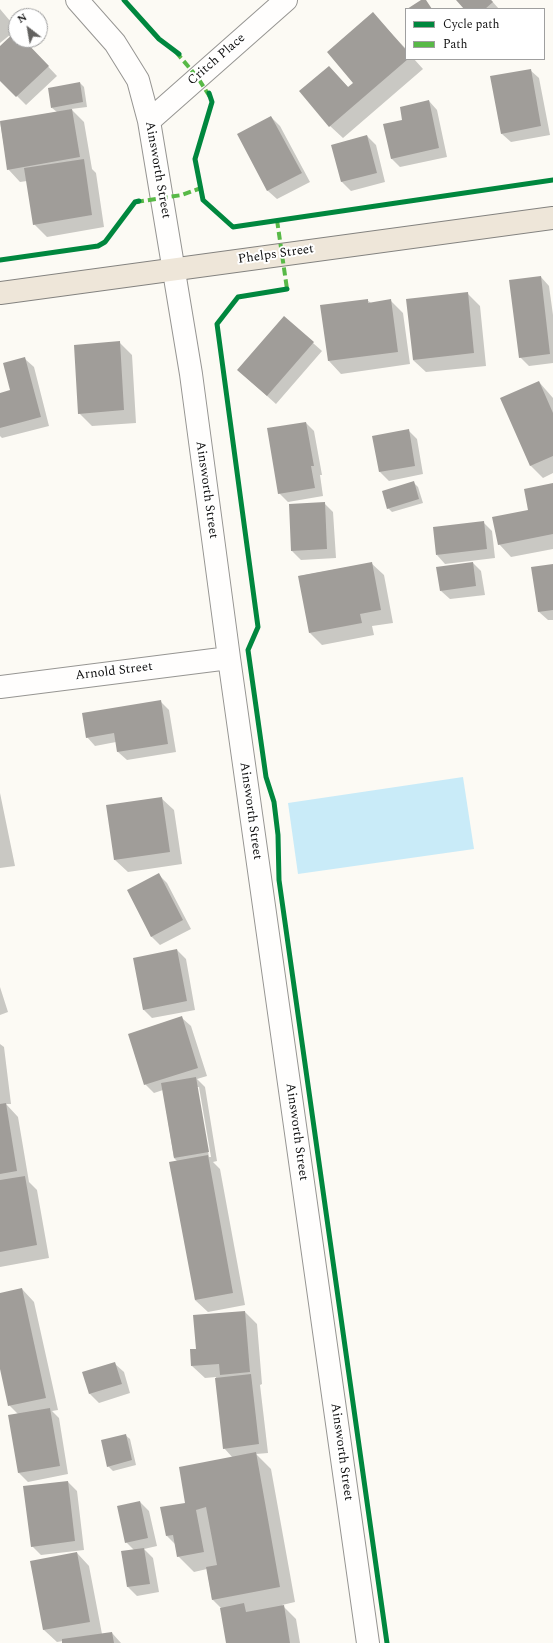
<!DOCTYPE html>
<style>
body{margin:0}
#map{position:relative;width:553px;height:1643px;overflow:hidden;background:#fcfaf4;font-family:Spectral,serif}
canvas{display:block}
.legend{position:absolute;left:405px;top:8px;width:140px;height:52px;box-sizing:border-box;background:#fff;border:1px solid #9f9f9f;margin:0;padding:5px 7px;list-style:none;font-size:12px;color:#0f0f0f}
.legend li{display:flex;align-items:center;gap:8px;height:20px}
.legend b{width:20px;border:1px solid #9f9f9f}
.north{position:absolute;left:8px;top:8px;width:40px;height:40px;box-sizing:border-box;background:#fff;border:1px solid #9f9f9f;border-radius:50%;rotate:329deg;font-size:11px;font-weight:700;line-height:16px;text-align:center;color:#0f0f0f}
.north::after{content:'';display:block;margin:auto;width:14px;height:18px;background:#62615f;clip-path:polygon(50% 0,100% 100%,50% 72%,0 100%)}
</style>
<div id="map">
<canvas width="553" height="1643"></canvas>
<ul class="legend">
<li><b style="height:5px;background:#00873e"></b>Cycle path</li>
<li><b style="height:5px;background:#58b947"></b>Path</li>
</ul>
<div class="north">N</div>
</div>
<script>
const g = document.querySelector('canvas').getContext('2d');
g.lineJoin = 'round';
function fillPath(path, color) { g.fillStyle = color; g.fill(path, 'evenodd'); }
const shape = rows => new Path2D(rows.map(r => 'M' + r).join(''));
function stroke(path, color, width, dash) { g.strokeStyle = color; g.lineWidth = width; g.lineCap = dash ? 'butt' : 'round'; g.setLineDash(dash || []); g.stroke(path); }
function label(font, color, halo, rows, align = 'center') {
  g.font = font + ' Spectral,serif'; g.lineWidth = 4; g.setLineDash([]); g.textBaseline = 'middle'; g.strokeStyle = halo; g.fillStyle = color; for (const [text, x, y, turn = 0] of rows) {
    g.save(); g.translate(x, y); g.rotate((+turn || 0) * Math.PI / 180); g.textAlign = isNaN(turn) ? turn : align; if (halo) g.strokeText(text, 0, 0); g.fillText(text, 0, 0); g.restore();
  }
}
const water = shape([
 [463,777,474,849,298,874,288,803]
]);
const shadow = shape([
 [457,0,491,0,499,9,465,9],
 [0,9,16,28,16,30,0,43],
 [373,14,406,49,406,59,414,59,423,69,343,138,330,126,329,67,349,88,354,83],
 [16,33,16,40,23,40,57,76,26,105,0,79,0,48],
 [530,70,539,78,550,135,511,142,502,134],
 [80,83,84,87,87,107,71,109,84,122,92,169,96,173,104,227,47,237,34,224,27,181,20,182,8,169,0,122,57,112,52,108],
 [429,101,437,110,447,157,400,167,391,158,404,121],
 [271,117,280,126,310,182,277,199,268,191,239,135],
 [367,136,376,145,385,182,351,191,342,182,333,145],
 [541,277,549,286,553,315,553,363,529,366,520,357],
 [467,293,480,306,486,366,426,372,413,360],
 [367,300,371,303,391,301,403,313,410,364,341,374,329,361,321,306],
 [119,342,132,355,136,423,92,426,79,413],
 [313,343,322,351,276,404,247,378],
 [25,359,34,367,49,426,2,438,0,436,0,394,11,391],
 [539,382,553,398,553,473,543,478,530,465],
 [306,423,314,431,322,475,320,475,323,496,288,502,279,493],
 [408,430,417,439,423,474,389,481,380,472,374,437],
 [413,482,418,487,423,503,392,512,388,508],
 [553,484,553,549,511,557,499,544],
 [324,503,333,512,336,558,301,560,292,551],
 [483,522,492,531,495,558,445,564,437,555],
 [371,563,384,575,393,623,372,626,374,635,322,645,310,633,299,576],
 [473,563,481,571,485,595,450,599,441,591],
 [553,565,553,620,548,620,539,612],
 [161,702,169,710,176,752,127,760,118,752,116,742,95,746,87,737],
 [0,793,15,866,0,868],
 [161,798,174,810,182,864,128,872,115,860,107,806],
 [159,875,167,883,191,929,160,945,151,936],
 [177,950,186,959,195,1010,152,1018,143,1009],
 [0,987,8,1012,0,1015],
 [182,1018,191,1026,207,1076,197,1079,205,1087,217,1161,213,1162,220,1169,245,1305,208,1312,195,1300,178,1162,174,1158,163,1090,154,1093,145,1084],
 [197,1087,199,1087,211,1157,209,1157],
 [0,1044,4,1047,11,1104,6,1104,18,1117,29,1182,37,1190,49,1258,0,1267],
 [22,1289,34,1302,58,1410,52,1411,59,1418,68,1474,28,1482,19,1473,9,1416,18,1414,9,1405,0,1364,0,1294],
 [245,1312,257,1324,262,1384,260,1385,268,1453,256,1454,271,1469,295,1602,282,1605,296,1619,300,1643,227,1643,221,1608,212,1599,207,1569,194,1572,178,1556,176,1545,167,1536,186,1504,233,1458,224,1448,216,1377,205,1378,192,1366,197,1350],
 [115,1364,124,1372,130,1393,99,1403,90,1394,84,1373],
 [125,1435,130,1439,136,1465,113,1471,108,1466],
 [68,1482,77,1491,84,1550,41,1555,32,1546],
 [140,1502,149,1511,157,1546,144,1549,153,1558,159,1592,137,1596,128,1587,122,1552,134,1550,126,1542],
 [77,1553,89,1566,102,1634,112,1633,121,1643,63,1643,63,1641,57,1642,44,1630,32,1562]
]);
const building = shape([
 [421,0,426,0,432,9,407,9],
 [456,0,491,0,493,2,485,9,464,9],
 [373,12,406,50,406,59,408,59,329,127,299,91,329,66,348,87,353,83,327,52],
 [16,31,16,40,24,40,49,66,16,97,0,81,0,46],
 [531,69,541,126,501,134,490,76],
 [80,82,83,102,51,108,48,88],
 [429,100,439,148,391,159,383,124,402,120,400,107],
 [72,109,80,157,7,170,0,121],
 [271,116,302,173,267,191,237,134],
 [367,135,377,173,341,182,331,145],
 [84,159,92,215,33,225,24,168],
 [541,276,550,354,519,358,509,280],
 [468,292,474,353,413,360,406,299],
 [368,299,368,303,391,299,398,352,328,361,320,305],
 [284,316,314,342,267,396,237,370],
 [120,341,124,410,78,414,74,345],
 [25,357,41,417,0,428,0,393,10,390,3,363],
 [539,381,553,413,553,456,530,466,500,398],
 [306,422,314,466,311,466,315,488,278,494,267,428],
 [409,429,415,466,379,472,372,436],
 [414,481,419,499,387,509,382,491],
 [553,483,553,534,498,545,492,517,528,510,524,489],
 [325,502,327,549,291,551,289,504],
 [484,521,487,549,436,555,433,527],
 [372,562,381,610,360,614,362,623,309,633,298,576],
 [473,562,476,586,440,591,436,567],
 [553,564,553,610,538,612,531,567],
 [161,700,168,744,117,752,114,733,86,738,82,713],
 [162,797,170,852,114,860,106,805],
 [159,873,183,920,151,937,127,890],
 [177,949,187,1001,143,1010,133,958],
 [182,1016,198,1068,144,1085,128,1034],
 [196,1077,209,1152,174,1158,161,1083],
 [6,1103,17,1171,0,1174,0,1104],
 [208,1155,233,1293,195,1300,169,1162],
 [25,1176,37,1245,0,1252,0,1180],
 [22,1288,46,1398,8,1406,0,1369,0,1293],
 [245,1311,250,1372,220,1375,219,1364,191,1366,190,1349,196,1349,193,1315],
 [115,1362,122,1384,89,1394,82,1372],
 [251,1374,259,1444,223,1449,215,1378],
 [50,1408,60,1466,18,1473,8,1415],
 [126,1434,132,1460,107,1467,101,1440],
 [256,1452,280,1587,212,1600,206,1567,217,1565,206,1507,196,1510,204,1552,177,1557,173,1535,166,1536,160,1507,185,1503,179,1467],
 [68,1481,75,1541,31,1547,23,1486],
 [140,1501,148,1538,125,1543,117,1506],
 [144,1548,150,1584,127,1587,121,1551],
 [77,1552,90,1622,43,1630,30,1561],
 [244,1603,246,1612,284,1605,290,1643,226,1643,220,1608],
 [112,1632,114,1643,62,1643,62,1639]
]);
const minor = shape([
 [77,0,115,43,138,80,149,121,191,374,229,658,368,1643],
 [149,121,286,0],
 [0,687,229,658]
]);
const major = shape([
 [0,293,553,218]
]);
const quiet = shape([
 [176,52,198,78,210,97],
 [136,202,182,195,201,188],
 [277,220,287,289,285,290]
]);
const cycleway = shape([
 [124,0,159,39,179,54],
 [209,93,212,102,195,159,203,200,233,227,553,180],
 [0,260,98,246,105,242,135,202,139,201],
 [287,289,238,297,217,324,258,627,248,650,266,777,274,802,278,835,279,880,387,1643]
]);
const streetNames = [
 ["Critch Place",217,60,-41],
 ["Ainsworth Street",157,170,80],
 ["Phelps Street",276,255,-8],
 ["Ainsworth Street",206,490,82],
 ["Arnold Street",114,672,-7],
 ["Ainsworth Street",250,811,82],
 ["Ainsworth Street",296,1132,82],
 ["Ainsworth Street",341,1452,82]
];
fillPath(water, '#c9ebf8');
fillPath(shadow, '#0003');
fillPath(building, '#a09d99');
stroke(minor, '#969592', 24);
stroke(major, '#83827f', 24);
stroke(minor, '#fffefd', 22);
stroke(major, '#eee6d9', 22);
stroke(quiet, '#58b947', 4, [8, 4]);
stroke(cycleway, '#00873e', 5);
label('13px', '#0f0f0f', '#fff', streetNames);
</script>
